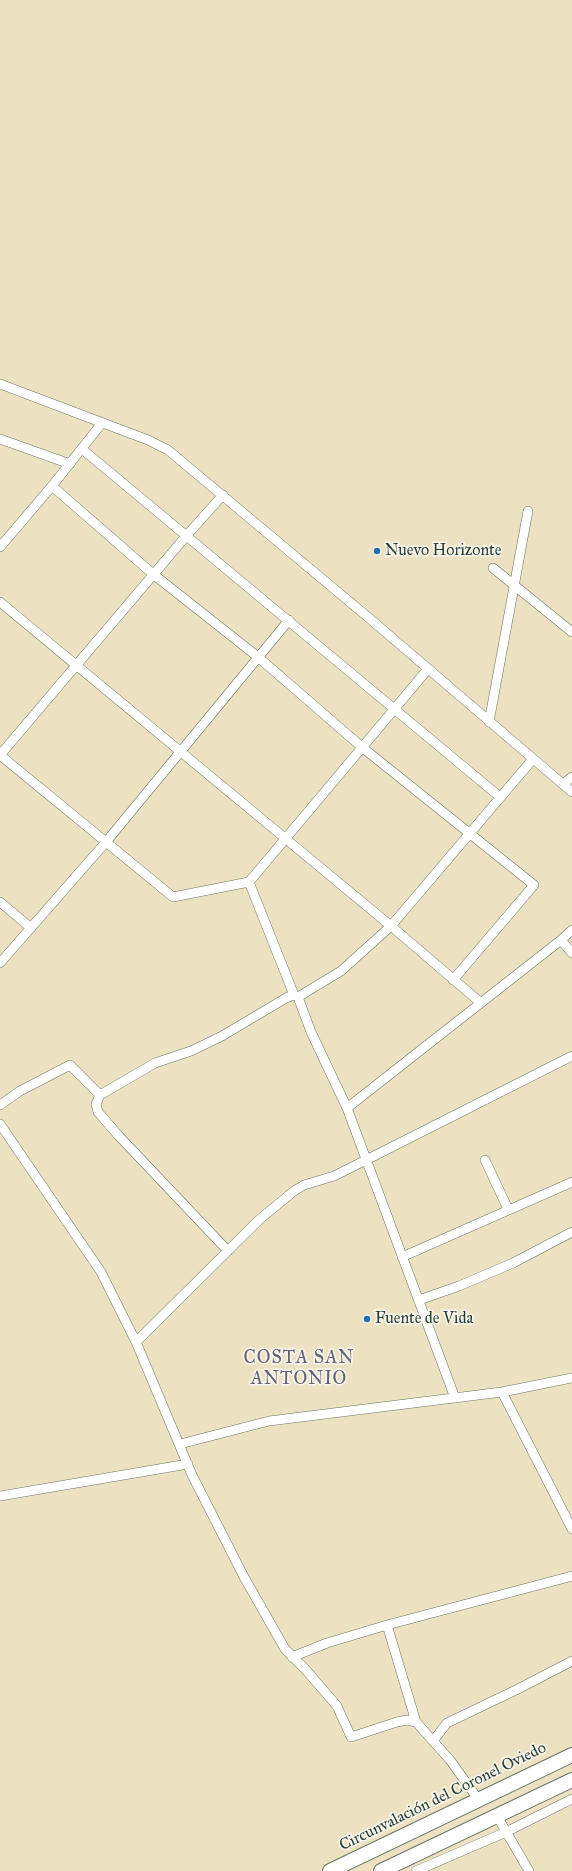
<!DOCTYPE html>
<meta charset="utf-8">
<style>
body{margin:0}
canvas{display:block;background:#ece1c0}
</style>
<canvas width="572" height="1871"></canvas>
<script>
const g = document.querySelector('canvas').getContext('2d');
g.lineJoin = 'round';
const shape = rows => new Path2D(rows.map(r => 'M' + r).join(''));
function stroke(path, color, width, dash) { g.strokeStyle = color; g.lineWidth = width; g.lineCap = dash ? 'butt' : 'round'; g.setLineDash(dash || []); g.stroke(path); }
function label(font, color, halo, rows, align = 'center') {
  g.font = font + ' "IM FELL Great Primer",serif'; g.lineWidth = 3.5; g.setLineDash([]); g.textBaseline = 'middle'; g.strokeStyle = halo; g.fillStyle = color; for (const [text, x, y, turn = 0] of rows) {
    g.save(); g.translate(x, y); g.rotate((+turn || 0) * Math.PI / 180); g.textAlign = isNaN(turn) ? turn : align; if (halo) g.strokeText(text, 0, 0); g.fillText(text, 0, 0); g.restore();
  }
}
const minor = shape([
 [0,384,148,440,168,450,369,618,572,792],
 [0,439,70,464],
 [82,449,500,797],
 [52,486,153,574,258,657,363,748,534,885,453,980],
 [0,547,52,486,102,423],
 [493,568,572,632],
 [0,602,391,926,481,1003],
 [489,722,528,511],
 [0,755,173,897,249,882,428,669],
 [0,755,187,535,223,495],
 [563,784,572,777],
 [249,882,294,995],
 [0,902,31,928],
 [561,940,572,930],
 [0,963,106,842,289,620],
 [298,997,341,971,391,926,533,759],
 [100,1095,96,1104,98,1112,118,1135,228,1251],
 [0,1105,20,1091,70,1065,100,1095,155,1063,191,1051,222,1036,286,998,294,995,298,997,311,1032,347,1108,455,1398],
 [347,1108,561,940,572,953],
 [0,1124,101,1272,136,1342,192,1475,244,1577,285,1649,306,1670,337,1706,351,1737,397,1722,407,1720,416,1722],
 [485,1160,508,1209],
 [402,1257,572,1182],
 [419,1300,459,1286,513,1263,572,1232],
 [136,1342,260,1219,294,1191,304,1185,334,1176,366,1160,572,1056],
 [502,1392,572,1529],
 [180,1444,269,1421,502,1392,572,1378],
 [0,1496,188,1464],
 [387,1625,416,1722,450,1760,478,1799],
 [292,1657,327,1643,387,1625,572,1576],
 [433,1741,447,1723,518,1689,572,1661],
 [497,1816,529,1871],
 [416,1871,506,1832,572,1799]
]);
const highway = shape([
 [330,1871,572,1755],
 [381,1871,572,1780]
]);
const markers = [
 [377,551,4,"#1f6fb2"],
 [367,1319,4,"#1f6fb2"]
];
const poiNames = [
 ["Nuevo Horizonte",385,551],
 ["Fuente de Vida",375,1319]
];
const streetNames = [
 ["Circunvalación del Coronel Oviedo",443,1797,-26]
];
const quarterNames = [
 ["COSTA SAN",299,1359],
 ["ANTONIO",299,1380]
];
stroke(minor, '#677665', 10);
stroke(highway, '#677665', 16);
stroke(minor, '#fff', 9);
stroke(highway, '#fff', 14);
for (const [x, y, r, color] of markers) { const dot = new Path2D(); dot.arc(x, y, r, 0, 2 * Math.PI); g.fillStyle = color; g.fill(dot); stroke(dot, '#f7f3e8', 1.5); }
label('16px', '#1f3d34', '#f7f3e8', poiNames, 'left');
label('16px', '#1f3d34', '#f7f3e8', streetNames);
g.letterSpacing = '1px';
label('18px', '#5e6274', '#f7f3e8', quarterNames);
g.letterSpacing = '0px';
</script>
